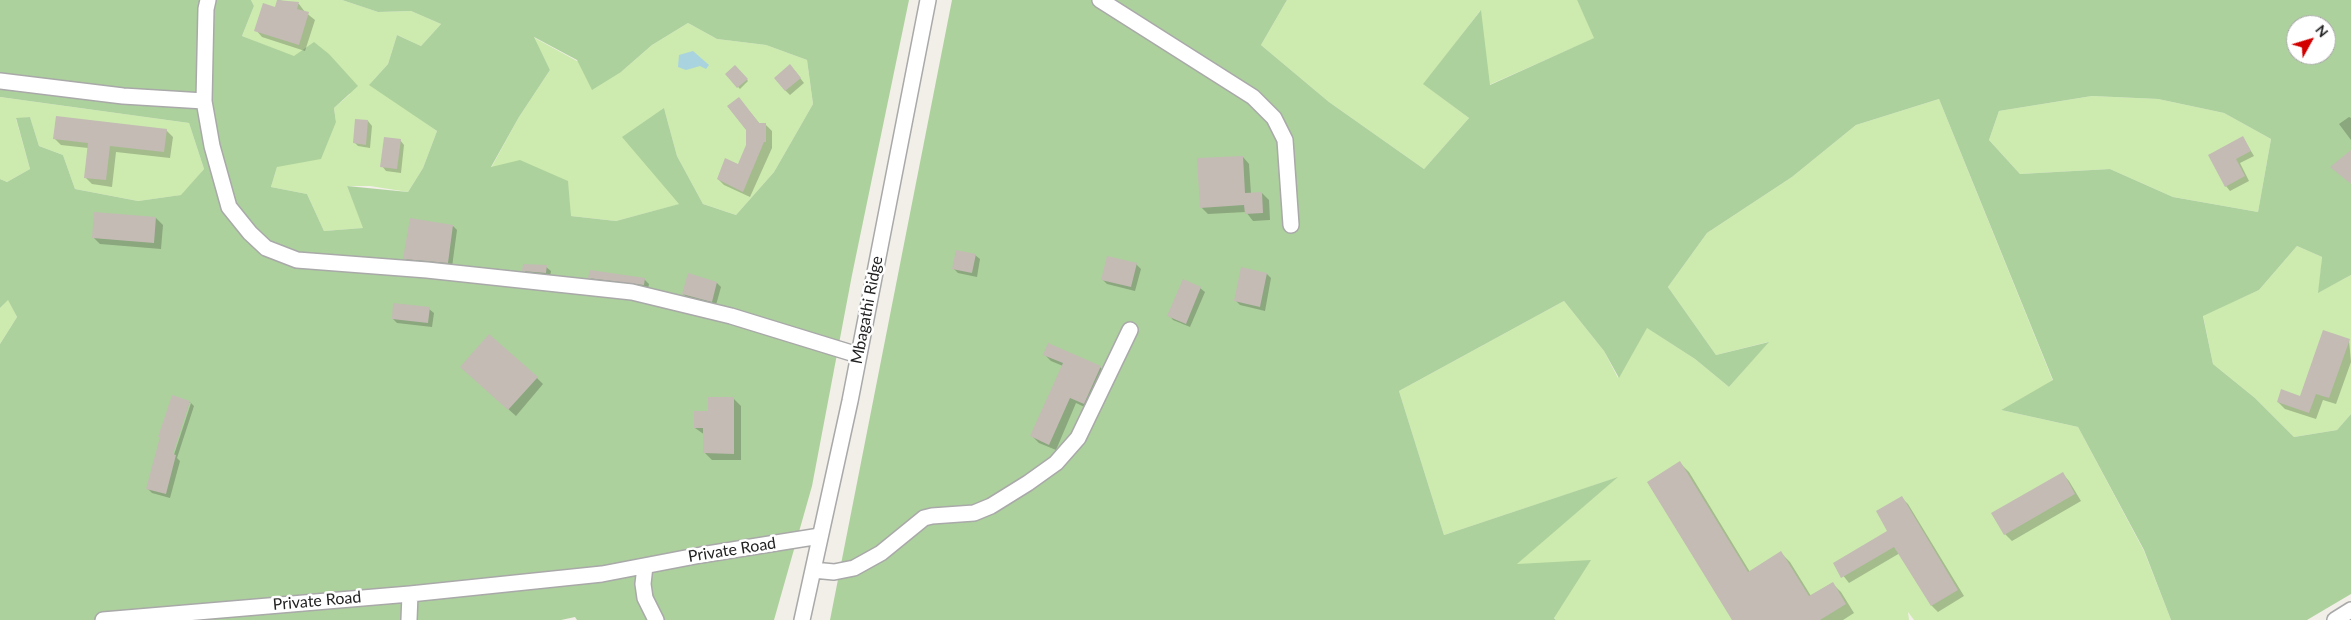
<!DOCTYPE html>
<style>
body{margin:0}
#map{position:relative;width:2351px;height:620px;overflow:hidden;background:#f2efe8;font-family:Lato,sans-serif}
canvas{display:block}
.north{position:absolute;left:2286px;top:15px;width:50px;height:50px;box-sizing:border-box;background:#fff;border:1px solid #a7a7a7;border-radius:50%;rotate:51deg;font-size:14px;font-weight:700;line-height:20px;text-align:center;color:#222}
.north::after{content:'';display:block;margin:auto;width:18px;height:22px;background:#d30000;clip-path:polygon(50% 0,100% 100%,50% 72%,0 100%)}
</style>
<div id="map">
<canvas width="2351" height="620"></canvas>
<div class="north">N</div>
</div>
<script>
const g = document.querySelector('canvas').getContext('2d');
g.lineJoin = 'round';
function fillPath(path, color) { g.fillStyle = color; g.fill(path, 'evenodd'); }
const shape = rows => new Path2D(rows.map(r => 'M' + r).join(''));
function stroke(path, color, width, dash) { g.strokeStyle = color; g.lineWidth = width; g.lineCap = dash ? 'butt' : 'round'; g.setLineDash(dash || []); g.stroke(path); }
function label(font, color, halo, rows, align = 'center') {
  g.font = font + ' Lato,sans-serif'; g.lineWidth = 5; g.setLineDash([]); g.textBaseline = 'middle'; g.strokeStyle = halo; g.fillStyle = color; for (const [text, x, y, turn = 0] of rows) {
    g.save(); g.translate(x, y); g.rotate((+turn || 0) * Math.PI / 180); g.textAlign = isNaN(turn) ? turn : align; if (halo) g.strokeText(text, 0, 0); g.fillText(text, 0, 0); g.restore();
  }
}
const grass = shape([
 [251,0,342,0,378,12,411,11,441,24,421,46,397,35,388,64,370,84,437,131,423,168,408,192,370,186,347,186,364,228,324,231,307,194,271,187,277,167,336,122,334,108,350,94,294,57,242,36,254,6],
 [1287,0,1577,0,1595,38,1489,85,1480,11,1424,84,1469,118,1424,169,1329,102,1261,45],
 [688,23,717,39,766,45,807,60,813,104,774,172,736,215,703,204,677,156,664,108,680,204,616,221,571,216,491,168,519,117,550,70,533,37,577,61,621,72,652,45],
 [2092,96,2158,99,2224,113,2271,139,2258,212,2173,197,2110,169,2020,174,1989,140,1999,111],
 [0,97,189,123,204,169,182,195,138,201,75,189,63,155,39,146,30,117,16,119,30,169,7,182,0,179],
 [1939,99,2053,381,2001,410,2078,427,2144,551,2171,620,1914,620,1908,612,1909,620,1556,620,1516,564,1616,478,1444,535,1399,391,1564,301,1604,351,1618,378,1646,327,1695,359,1729,387,1768,342,1716,355,1668,287,1707,233,1792,177,1856,125],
 [2297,246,2322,257,2319,292,2351,275,2351,414,2337,430,2294,437,2255,398,2213,364,2203,315,2259,290],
 [8,299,17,317,0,344,0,308]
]);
const forest = shape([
 [0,0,251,0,254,6,242,36,294,56,314,42,329,54,358,86,334,108,336,122,321,159,277,167,271,187,307,194,324,231,363,228,347,186,408,192,423,168,437,131,369,85,388,64,397,35,421,46,441,24,411,11,378,12,342,0,909,0,852,275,812,486,774,620,577,620,575,617,561,620,0,620,0,344,17,317,8,300,0,308,0,179,7,182,30,169,16,118,30,117,39,146,63,155,75,189,138,201,181,195,204,169,189,123,0,97],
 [688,23,717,39,766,45,807,60,813,104,774,172,736,215,703,204,677,156,664,108,622,137,679,204,616,221,571,216,568,181,520,160,491,167,519,117,550,70,534,37,577,60,592,90,621,72,652,45],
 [952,0,1287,0,1261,45,1329,102,1424,169,1469,118,1423,84,1481,10,1490,85,1594,38,1577,0,2351,0,2351,275,2318,293,2322,257,2297,246,2259,290,2203,316,2213,364,2255,398,2294,437,2337,430,2351,414,2351,594,2307,620,2171,620,2144,550,2078,427,2001,410,2053,380,1939,99,1856,125,1792,177,1707,233,1668,287,1716,355,1769,342,1729,387,1695,359,1647,328,1619,378,1604,351,1564,301,1399,391,1444,535,1618,477,1517,564,1591,560,1554,618,1556,620,830,620],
 [2296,25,2326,25,2326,55,2296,55],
 [2092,96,2158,99,2224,113,2271,139,2258,212,2173,197,2110,169,2020,174,1989,140,1999,111]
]);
const water = shape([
 [693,51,709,65,706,69,700,66,686,70,678,67,679,55]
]);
const shadow = shape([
 [278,0,299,4,305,12,315,20,305,51,262,37,256,30,276,8],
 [735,66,748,81,740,89,726,74],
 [794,70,804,83,790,95,785,90],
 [739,99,760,124,765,124,772,131,772,148,750,197,724,185,718,179,739,166,747,145,747,129],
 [2349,117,2351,118,2351,140,2339,124],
 [368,121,372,126,370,148,358,146,354,142],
 [166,130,173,137,170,158,116,152,112,187,92,184,85,177,88,148,61,145,54,138],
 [2243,138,2254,156,2240,163,2249,181,2230,191,2226,186],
 [400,140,404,145,401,173,386,171,382,166],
 [1243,157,1249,164,1251,194,1262,193,1269,200,1270,220,1253,221,1246,212,1208,214,1201,207],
 [156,218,163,225,161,249,100,244,93,237],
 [453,226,457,230,452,267,409,263,405,258],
 [975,255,980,259,977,277,958,273,954,269],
 [1136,264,1141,269,1135,291,1107,284,1102,279],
 [546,267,551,271,550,277,528,275,524,270],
 [1242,268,1267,274,1271,278,1265,311,1240,305,1236,301],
 [590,277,644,279,649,284,648,289,594,282],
 [717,283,721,287,716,305,688,298,683,294],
 [1200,288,1205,292,1190,327,1173,320,1169,315],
 [429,309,434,313,432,327,397,323,393,319],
 [2349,340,2351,362,2336,404,2323,400,2316,419,2285,409,2278,402,2301,397],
 [1045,355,1100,367,1106,374,1091,410,1076,403,1056,450,1039,443,1032,436,1063,366,1051,361],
 [469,374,537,378,543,384,516,416],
 [173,396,191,403,189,403,170,460,172,461,191,403,194,406,177,458,180,461,170,498,152,493,148,489],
 [734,399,741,406,741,460,712,460,705,453,705,435,695,428,710,412],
 [1680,463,1689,472,1750,572,1781,553,1790,562,1811,596,1832,583,1841,592,1854,613,1843,620,1734,620],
 [2063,474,2069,481,2081,501,2012,541,2005,534],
 [1902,498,1908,504,1964,596,1938,612,1932,606,1900,553,1849,583,1834,564,1889,531]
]);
const building = shape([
 [277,0,299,2,297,9,309,12,299,45,254,31,263,3,275,7],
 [790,64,801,78,785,91,774,78],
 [735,65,748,79,737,88,725,74],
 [739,97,759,123,766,123,766,142,764,142,743,192,717,179,725,158,738,164,746,145,746,130,727,106],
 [56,116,167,129,164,152,110,146,106,180,84,178,88,143,53,139],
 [355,119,368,120,366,145,353,143],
 [2243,136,2251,151,2236,159,2245,176,2225,187,2208,155],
 [384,137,401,139,397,169,380,167],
 [2351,150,2351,184,2330,167],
 [1243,156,1245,193,1262,192,1263,213,1245,214,1244,205,1200,208,1197,158],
 [94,212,156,217,154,243,92,238],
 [410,218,453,225,448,263,403,259],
 [956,250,976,254,972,273,952,269],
 [1107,256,1137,263,1131,287,1101,280],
 [523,264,547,265,546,273,522,271],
 [1241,267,1267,273,1260,307,1234,301],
 [590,270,645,278,644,285,588,278],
 [688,273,717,282,712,302,682,294],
 [1183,279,1201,287,1186,324,1167,316],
 [393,303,430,307,428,323,392,319],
 [2323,330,2350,339,2329,398,2316,394,2309,413,2277,402,2281,389,2300,396],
 [489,334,538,377,508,410,460,367],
 [1048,343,1101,366,1084,404,1070,398,1049,445,1030,436,1063,363,1043,355],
 [172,395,190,401,173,454,176,455,166,494,146,489,160,437,158,437],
 [708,397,734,397,734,454,703,453,703,428,694,428,694,411,708,411],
 [1680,461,1748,572,1781,551,1809,596,1833,582,1846,604,1820,620,1732,620,1647,482],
 [2063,472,2075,494,2004,535,1991,513],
 [1902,496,1958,590,1931,606,1894,547,1841,578,1833,563,1887,531,1876,511]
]);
const minor = shape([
 [208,0,206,9,204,101,212,146,229,207,250,233,266,248,297,260,427,270,632,292,731,316,858,355],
 [1100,0,1253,97,1274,118,1285,140,1291,225],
 [0,81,123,96,204,101],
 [645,566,643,584,645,598,656,620],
 [813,570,834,572,854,568,881,553,924,518,932,516,974,513,991,506,1028,483,1056,463,1078,438,1130,330],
 [103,620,410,594,602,574,701,555,820,536],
 [409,620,410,594],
 [802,620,850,401,928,0],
 [2335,620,2351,610]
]);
const streetNames = [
 ["Mbagathi Ridge",867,310,-79],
 ["Private Road",732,550,-9],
 ["Private Road",317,601,-5]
];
fillPath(grass, '#cdebaf');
fillPath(forest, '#add19d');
fillPath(water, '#a9d3df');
fillPath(shadow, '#0003');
fillPath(building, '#c3bbb4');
stroke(minor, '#a9a9a9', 18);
stroke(minor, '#fff', 15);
label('16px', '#222', '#fff', streetNames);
</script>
